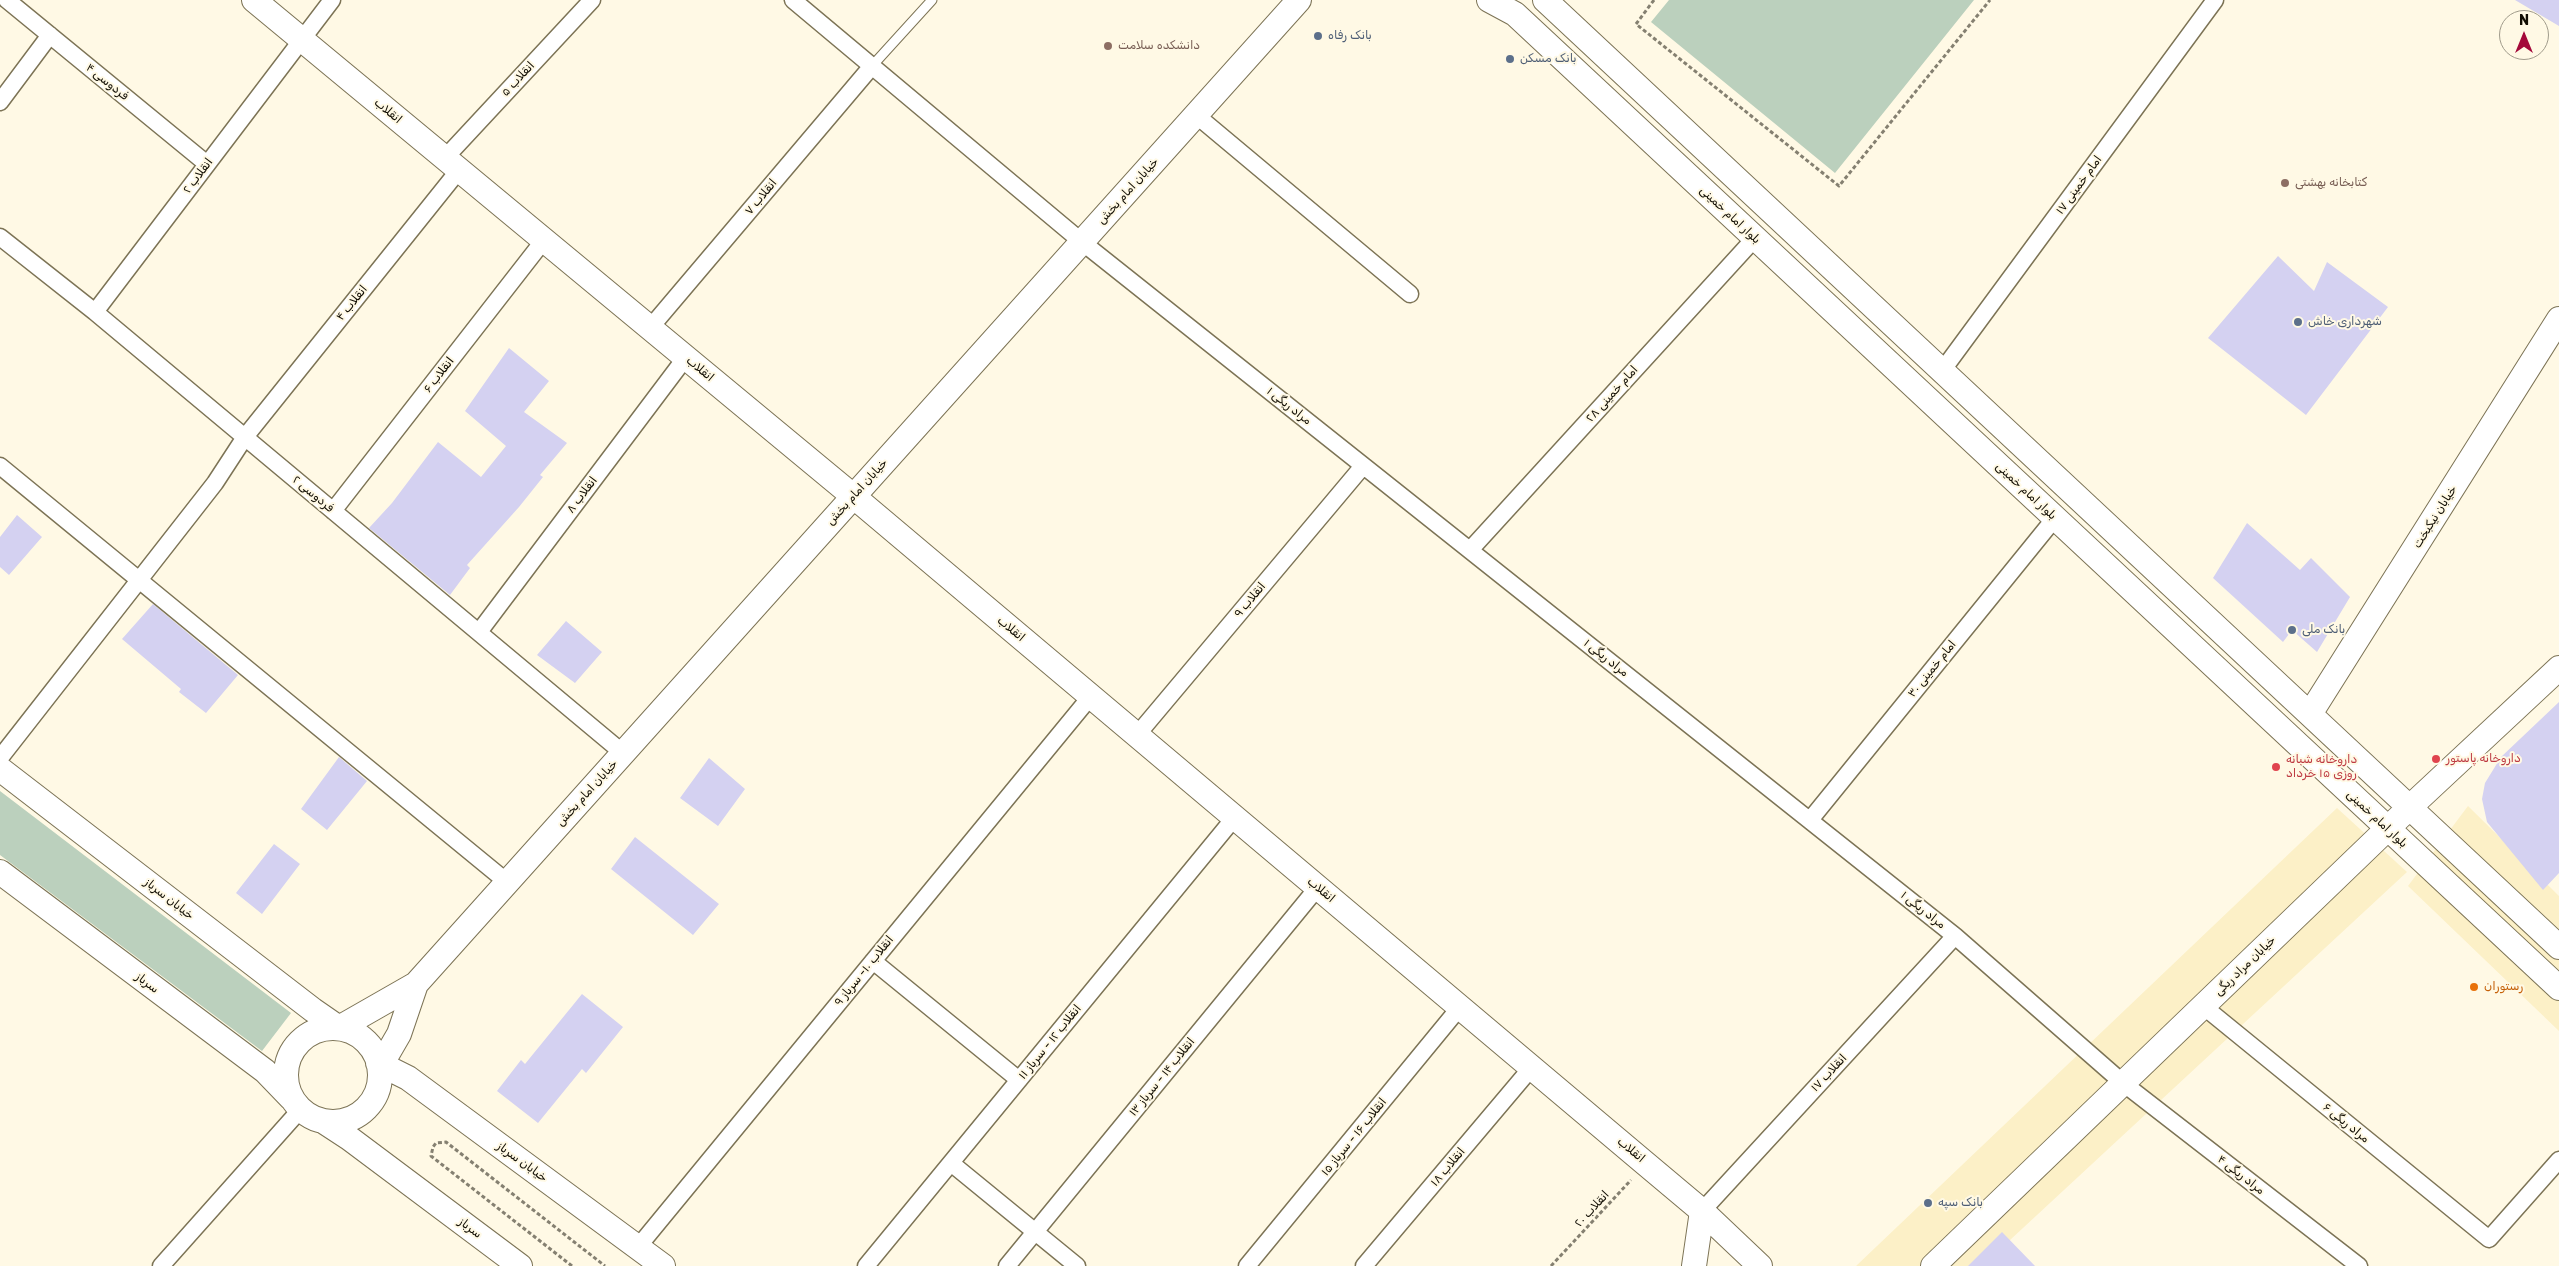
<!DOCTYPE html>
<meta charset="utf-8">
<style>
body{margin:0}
#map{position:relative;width:2559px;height:1266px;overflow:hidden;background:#fff9e5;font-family:Rubik,sans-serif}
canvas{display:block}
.north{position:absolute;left:2499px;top:10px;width:50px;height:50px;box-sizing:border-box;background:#fff9e5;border:1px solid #a09b8b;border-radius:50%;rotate:0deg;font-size:14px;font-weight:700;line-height:20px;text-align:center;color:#110d03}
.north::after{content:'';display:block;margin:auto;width:18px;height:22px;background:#a4093a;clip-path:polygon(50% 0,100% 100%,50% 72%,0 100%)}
</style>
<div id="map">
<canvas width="2559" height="1266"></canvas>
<div class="north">N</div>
</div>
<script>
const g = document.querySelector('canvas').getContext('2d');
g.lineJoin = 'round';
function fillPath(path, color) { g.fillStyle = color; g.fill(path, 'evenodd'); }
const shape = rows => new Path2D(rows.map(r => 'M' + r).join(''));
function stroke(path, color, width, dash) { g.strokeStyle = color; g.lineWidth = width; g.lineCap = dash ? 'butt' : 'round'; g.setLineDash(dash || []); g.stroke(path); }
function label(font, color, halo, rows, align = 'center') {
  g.font = font + ' Rubik,"Noto Sans Arabic",sans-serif'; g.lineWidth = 4; g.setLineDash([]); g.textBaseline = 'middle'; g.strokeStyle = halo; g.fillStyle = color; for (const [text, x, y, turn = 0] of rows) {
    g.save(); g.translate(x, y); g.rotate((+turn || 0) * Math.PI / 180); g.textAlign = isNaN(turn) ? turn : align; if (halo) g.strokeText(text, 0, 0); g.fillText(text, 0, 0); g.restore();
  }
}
const built = shape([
 [2468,806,2559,896,2559,1031,2408,886],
 [2337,808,2407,872,1982,1266,1856,1266]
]);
const green = shape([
 [1669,0,1974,0,1835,173,1651,22],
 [0,791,291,1013,262,1051,0,855]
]);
const building = shape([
 [2515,0,2559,0,2559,26],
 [2278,256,2314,291,2327,262,2388,307,2306,415,2208,338],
 [509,348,549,381,524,412,567,443,540,475,543,477,519,507,467,565,470,568,450,595,369,528,392,503,438,442,481,477,506,446,465,411],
 [17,515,42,537,9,575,0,567,0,537],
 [2247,523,2300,570,2311,558,2350,597,2317,652,2292,630,2283,642,2213,578],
 [153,604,238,675,206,713,179,692,181,689,122,639],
 [566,621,602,652,575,683,537,655],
 [2559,702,2559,873,2543,890,2487,822,2482,799,2485,783,2501,757],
 [339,757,367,781,327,830,301,809],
 [709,758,745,789,718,826,680,798],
 [635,837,719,904,693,935,611,869],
 [274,844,300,864,262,914,236,893],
 [582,994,623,1027,586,1073,582,1069,538,1123,497,1091,521,1060,525,1064],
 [2002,1232,2035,1266,1968,1266]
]);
const path = shape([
 [1654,0,1636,24,1839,186,1990,0],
 [572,1266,431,1156,433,1147,436,1143,446,1142,605,1266],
 [1551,1266,1631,1180]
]);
const lane = shape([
 [872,66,932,0]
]);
const street = shape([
 [7,0,207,164],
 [793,0,1082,242,1955,936,2123,1083,2359,1266],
 [0,102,50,35],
 [1196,115,1410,294],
 [445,158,592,0],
 [0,237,95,312,623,753],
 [95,312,332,0],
 [650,328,872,66],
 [1942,371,2215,0],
 [0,466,507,882],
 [333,511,544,240],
 [1470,550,1755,238],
 [479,632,686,357],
 [1137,735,1363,466],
 [0,758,215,483,245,437,459,170],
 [1810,820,2055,518],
 [873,961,1019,1080],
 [2203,1006,2489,1239,2559,1160],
 [951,1163,1077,1266],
 [1702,1211,1955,936],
 [638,1247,1091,696],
 [161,1266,300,1110],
 [866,1266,1235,817],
 [1007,1266,1318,887],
 [1247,1266,1460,1007],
 [1364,1266,1532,1067]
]);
const secondary = shape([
 [254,0,853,496,1646,1164,1702,1211,1760,1266],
 [1489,0,1515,14,2559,988],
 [1545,0,2559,947],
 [2310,714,2559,319],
 [0,769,313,1010,339,1028,416,984,1299,0],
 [0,872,265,1071,291,1098],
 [416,984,399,1034,388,1053,378,1063,408,1078,663,1266],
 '286 1075a47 47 0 1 1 94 0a47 47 0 1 1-94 0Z',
 [323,1121,349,1138,520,1266],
 [1694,1266,1702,1211],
 [1933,1266,2410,807,2559,668]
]);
const markers = [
 [1318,36,5,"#5c6f8a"],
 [1108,46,5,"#8d6e63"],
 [1510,59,5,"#5c6f8a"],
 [2285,183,5,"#8d6e63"],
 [2298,322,5,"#5c6f8a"],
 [2292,630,5,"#5c6f8a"],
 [2436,759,5,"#e0444e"],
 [2276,767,5,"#e0444e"],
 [2474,987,5,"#e8710a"],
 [1928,1203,5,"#5c6f8a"]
];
const serviceNames = [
 ["بانک رفاه",1328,36],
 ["بانک مسکن",1520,59],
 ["شهرداری خاش",2308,322],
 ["بانک ملی",2302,630],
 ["بانک سپه",1938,1203]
];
const educationNames = [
 ["دانشکده سلامت",1118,46],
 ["کتابخانه بهشتی",2295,183]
];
const streetNames = [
 ["انقلاب ۵",518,79,-47],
 ["فردوسی ۴",107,82,39],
 ["انقلاب",388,111,40],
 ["انقلاب ۲",198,176,-53],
 ["امام خمینی ۱۷",2079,185,-54],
 ["خیابان امام بخش",1128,191,-48],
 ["انقلاب ۷",761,197,-50],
 ["بلوار امام خمینی",1730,215,43],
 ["انقلاب ۴",352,303,-51],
 ["انقلاب",700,369,40],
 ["انقلاب ۶",439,375,-52],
 ["امام خمینی ۲۸",1612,394,-48],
 ["مراد ریگی ۱",1289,406,38],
 ["بلوار امام خمینی",2026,491,43],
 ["خیابان امام بخش",857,492,-48],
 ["فردوسی ۲",313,494,40],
 ["انقلاب ۸",582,495,-53],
 ["خیابان نیکبخت",2435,517,-58],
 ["انقلاب ۹",1250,600,-50],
 ["انقلاب",1011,629,40],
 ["مراد ریگی ۱",1606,658,38],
 ["امام خمینی ۳۰",1932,669,-51],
 ["خیابان امام بخش",587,793,-48],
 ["بلوار امام خمینی",2377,819,43],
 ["انقلاب",1321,890,40],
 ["خیابان سرباز",169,899,38],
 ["مراد ریگی ۱",1923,910,38],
 ["خیابان مراد ریگی",2245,966,-44],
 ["انقلاب ۱۰- سرباز ۹",864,971,-51],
 ["سرباز",147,983,37],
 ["انقلاب ۱۲ - سرباز ۱۱",1050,1042,-51],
 ["انقلاب ۱۷",1829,1073,-47],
 ["انقلاب ۱۴ - سرباز ۱۳",1162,1077,-51],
 ["مراد ریگی ۶",2346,1123,39],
 ["انقلاب ۱۶ - سرباز ۱۵",1354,1137,-51],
 ["انقلاب",1631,1150,40],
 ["خیابان سرباز",522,1162,36],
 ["انقلاب ۱۸",1448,1167,-50],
 ["مراد ریگی ۴",2241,1175,38],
 ["انقلاب ۲۰",1592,1209,-47],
 ["سرباز",470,1228,37]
];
const healthNames = [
 ["داروخانه پاستور",2446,759],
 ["داروخانه شبانه",2286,760],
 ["روزی ۱۵ خرداد",2286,774]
];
const foodNames = [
 ["رستوران",2484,987]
];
fillPath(built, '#fcf0c7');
fillPath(green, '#bbd0bd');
fillPath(building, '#d4d1f1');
stroke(lane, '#7c7355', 11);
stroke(street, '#7c7355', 19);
stroke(secondary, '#7c7355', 26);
stroke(path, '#858071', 3, [4, 2.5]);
stroke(lane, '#fff', 9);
stroke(street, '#fff', 16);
stroke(secondary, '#fff', 24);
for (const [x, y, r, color] of markers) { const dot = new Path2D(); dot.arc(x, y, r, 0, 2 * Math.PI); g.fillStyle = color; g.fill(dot); stroke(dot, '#fff9e5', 2); }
label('12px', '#4e5e75', '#fff9e5', serviceNames, 'left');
label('12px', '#785e54', '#fff9e5', educationNames, 'left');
label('12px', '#110d03', '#fff9e5', streetNames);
label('12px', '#be3a42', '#fff9e5', healthNames, 'left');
label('12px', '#c56008', '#fff9e5', foodNames, 'left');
</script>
